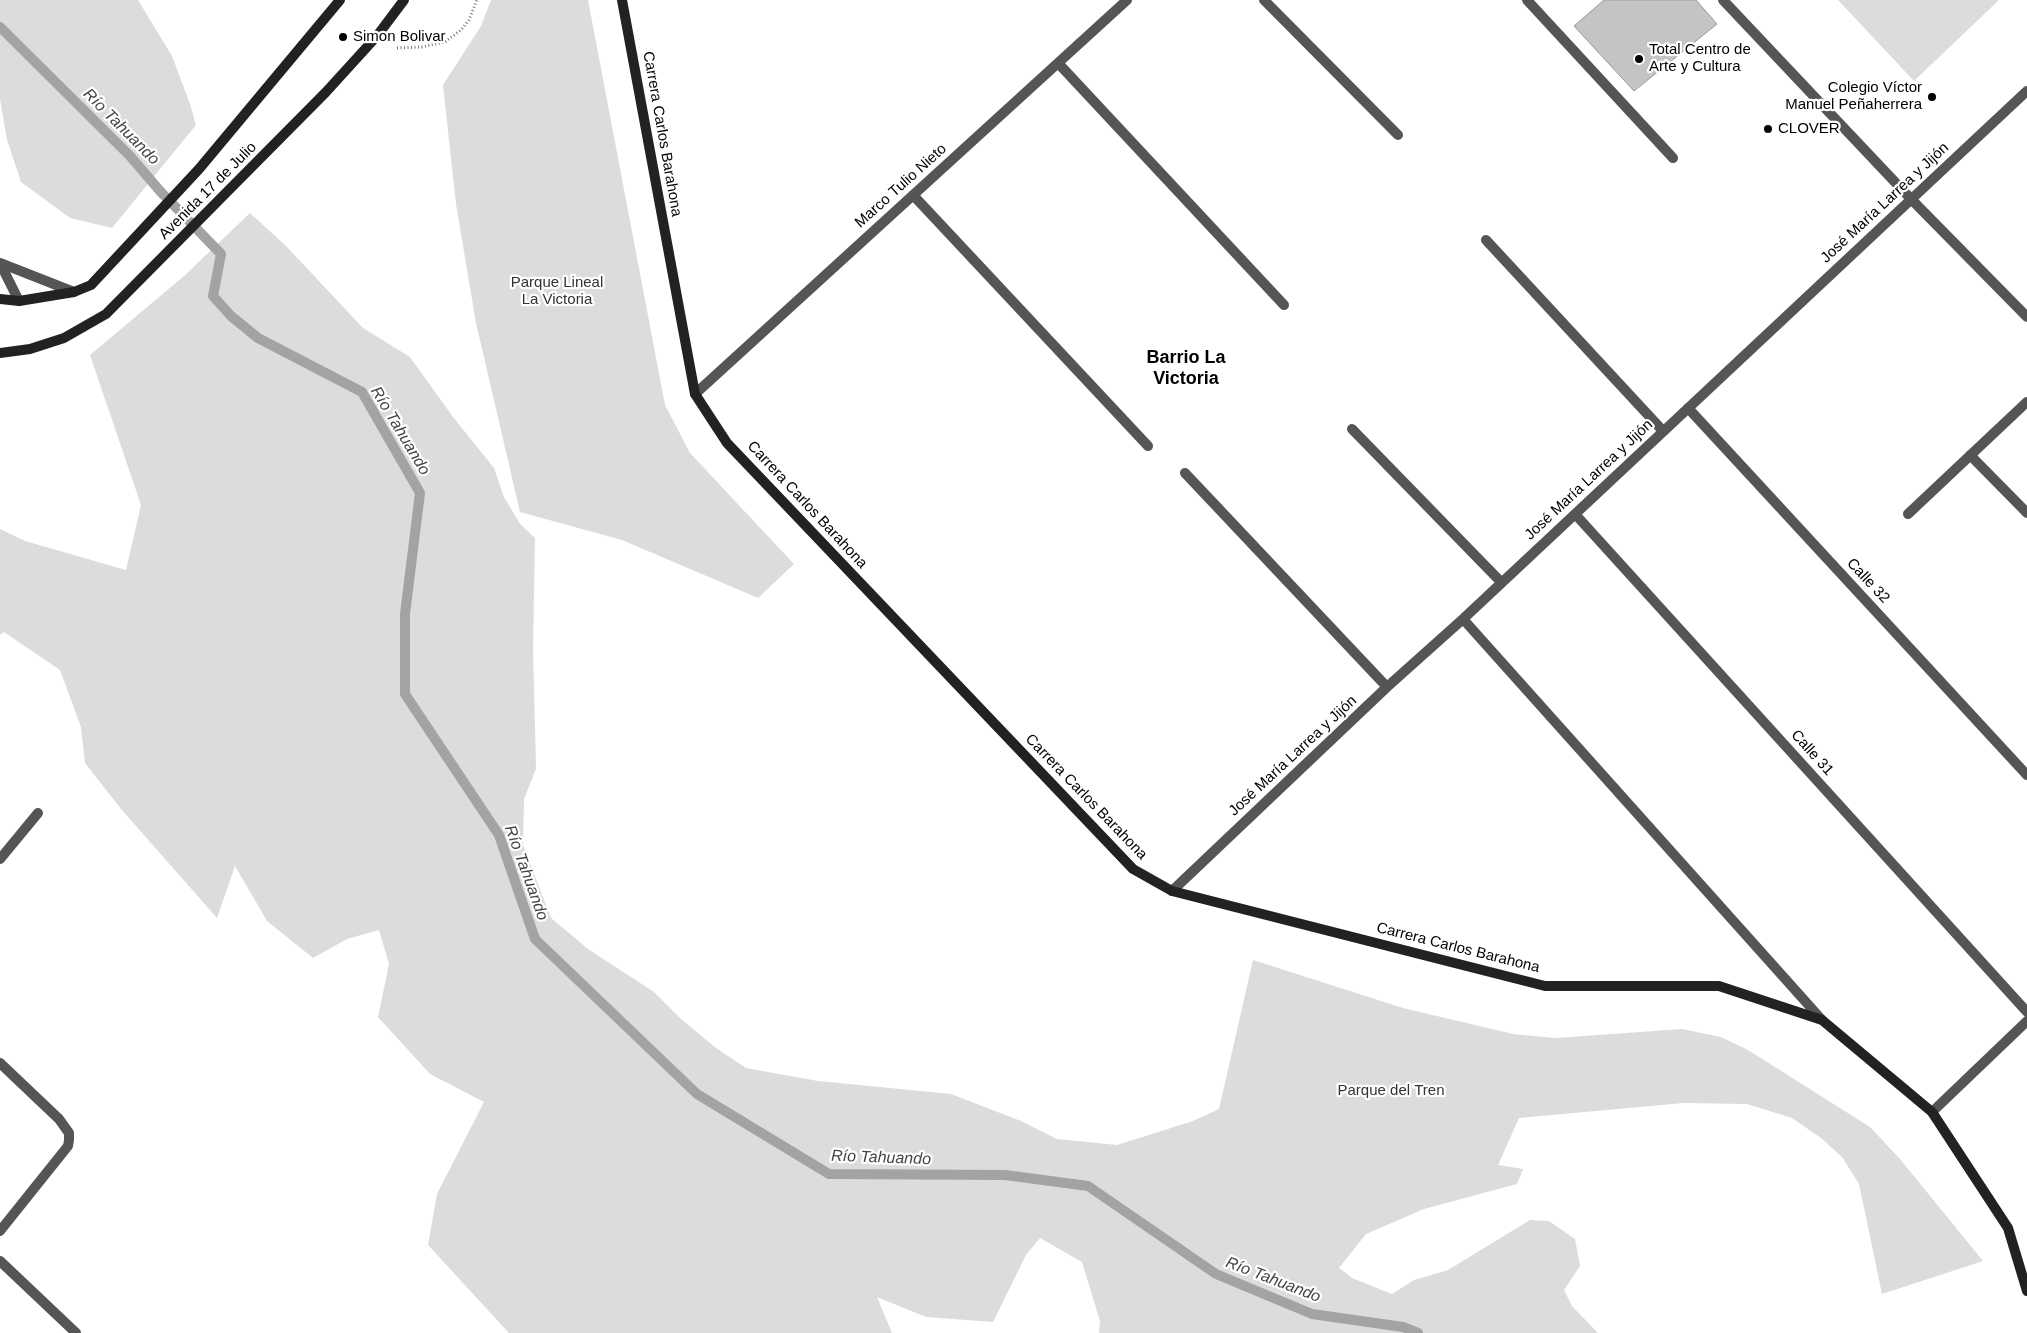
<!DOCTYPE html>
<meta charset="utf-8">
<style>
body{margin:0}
canvas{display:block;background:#fff}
</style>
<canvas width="2027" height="1333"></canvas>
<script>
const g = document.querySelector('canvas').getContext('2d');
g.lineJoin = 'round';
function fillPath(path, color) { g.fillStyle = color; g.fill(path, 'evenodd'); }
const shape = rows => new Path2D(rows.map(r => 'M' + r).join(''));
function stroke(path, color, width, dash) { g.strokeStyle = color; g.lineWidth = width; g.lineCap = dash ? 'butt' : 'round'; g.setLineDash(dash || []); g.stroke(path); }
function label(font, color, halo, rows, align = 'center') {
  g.font = font + ' Helvetica,sans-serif'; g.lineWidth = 4.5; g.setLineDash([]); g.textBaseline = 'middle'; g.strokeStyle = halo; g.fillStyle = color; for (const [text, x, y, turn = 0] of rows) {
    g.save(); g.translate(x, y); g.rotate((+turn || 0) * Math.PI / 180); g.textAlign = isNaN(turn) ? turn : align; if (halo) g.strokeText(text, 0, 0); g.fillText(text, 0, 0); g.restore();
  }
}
const green = shape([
 [0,0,138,0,172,56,190,104,196,125,112,228,70,218,21,182,7,140,0,99],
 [491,0,588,0,665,405,690,453,794,564,758,598,622,540,520,512,476,323,456,204,443,85,481,26],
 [1838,0,1999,0,1914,81],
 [250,213,286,246,363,328,410,357,453,417,494,468,504,497,520,524,535,538,533,649,536,769,524,799,523,845,551,918,588,949,654,992,681,1019,716,1048,746,1068,818,1081,951,1094,1021,1121,1057,1139,1117,1145,1193,1121,1219,1109,1253,960,1403,1008,1513,1034,1556,1038,1682,1029,1721,1037,1748,1050,1870,1127,1900,1159,1983,1261,1882,1294,1859,1184,1842,1157,1821,1138,1792,1118,1747,1104,1684,1103,1519,1118,1498,1165,1523,1169,1517,1184,1424,1209,1366,1234,1339,1268,1352,1278,1392,1294,1414,1280,1448,1270,1530,1220,1549,1221,1575,1239,1580,1266,1564,1290,1572,1306,1598,1333,1099,1333,1100,1321,1082,1262,1040,1238,1026,1255,993,1322,926,1317,877,1297,892,1333,509,1333,428,1245,437,1194,484,1102,430,1074,378,1017,389,964,379,930,347,939,313,958,267,921,235,866,217,918,121,809,85,763,81,727,60,670,4,632,0,635,0,529,25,541,126,570,141,505,90,355,184,276]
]);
const stream = shape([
 [0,27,130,156,160,191,221,254,213,296,231,316,258,338,362,392,420,493,405,614,405,694,499,835,535,939,697,1094,829,1174,1005,1175,1088,1186,1216,1274,1312,1314,1403,1327,1418,1333]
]);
const building = shape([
 [1604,0,1696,0,1717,24,1634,91,1574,26,1604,0]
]);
const path = shape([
 [397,48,422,47,445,42,461,30,469,20,477,0]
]);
const lane = shape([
 [1352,429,1501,582],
 [1970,455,2027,513],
 [1908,514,2027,402]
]);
const street = shape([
 [1264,0,1398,135],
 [1527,0,1673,158],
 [1723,0,1911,199,2027,317],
 [1058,63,1284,305],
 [913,195,1148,446],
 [1486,240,1663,431],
 [0,263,74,292],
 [0,263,19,301],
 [695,394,1127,0],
 [1688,408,2027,775],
 [1185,473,1387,687],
 [1575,514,2027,1012],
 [1463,619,1822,1020],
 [0,859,38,813],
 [1172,891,1387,687,1463,619,2027,91],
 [0,1063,59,1119,69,1133,69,1140,68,1146,0,1231],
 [1932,1112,2027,1021],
 [0,1261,76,1333]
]);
const secondary = shape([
 [622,0,695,394,727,443,1133,869,1172,891,1545,986,1719,986,1822,1020,1932,1112,2008,1228,2027,1291],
 [0,299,19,301,74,292,91,285,199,169,340,0],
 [0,353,30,349,64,338,106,314,326,92,377,36,404,0]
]);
const markers = [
 [343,37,5,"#000"],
 [1639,59,5,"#000"],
 [1932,97,5,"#000"],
 [1768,129,5,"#000"]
];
const poiNames = [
 ["Simon Bolivar",353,37],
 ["Total Centro de",1649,50],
 ["Arte y Cultura",1649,67],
 ["Colegio Víctor",1922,88,"right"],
 ["Manuel Peñaherrera",1922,105,"right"],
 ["CLOVER",1778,129]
];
const streetNames = [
 ["Carrera Carlos Barahona",662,134,80],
 ["Marco Tulio Nieto",901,186,-42],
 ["Avenida 17 de Julio",208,191,-45],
 ["José María Larrea y Jijón",1885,203,-43],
 ["José María Larrea y Jijón",1589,480,-43],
 ["Carrera Carlos Barahona",807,505,47],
 ["Calle 32",1868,581,47],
 ["Calle 31",1812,753,48],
 ["José María Larrea y Jijón",1293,756,-43],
 ["Carrera Carlos Barahona",1086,797,46],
 ["Carrera Carlos Barahona",1458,948,14]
];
const parkNames = [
 ["Parque Lineal",557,283],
 ["La Victoria",557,300],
 ["Parque del Tren",1391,1091]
];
const waterNames = [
 ["Río Tahuando",121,127,45],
 ["Río Tahuando",400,431,59],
 ["Río Tahuando",526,873,70],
 ["Río Tahuando",881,1158,2],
 ["Río Tahuando",1273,1280,21]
];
const quarterNames = [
 ["Barrio La",1186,358],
 ["Victoria",1186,379]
];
fillPath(green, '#dcdcdc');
stroke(stream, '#a3a3a3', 10);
fillPath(building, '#c4c4c4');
stroke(building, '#999', 1);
stroke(path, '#777', 3, [1, 2.5]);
stroke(lane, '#555', 10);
stroke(street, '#555', 10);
stroke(secondary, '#222', 10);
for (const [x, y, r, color] of markers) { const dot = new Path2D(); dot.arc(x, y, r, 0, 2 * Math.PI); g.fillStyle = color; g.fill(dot); stroke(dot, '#fff', 2); }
label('15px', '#000', '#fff', poiNames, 'left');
label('15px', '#000', '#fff', streetNames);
label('15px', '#333', '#fff', parkNames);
label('italic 16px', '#444', '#fff', waterNames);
label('bold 18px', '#000', '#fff', quarterNames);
</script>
